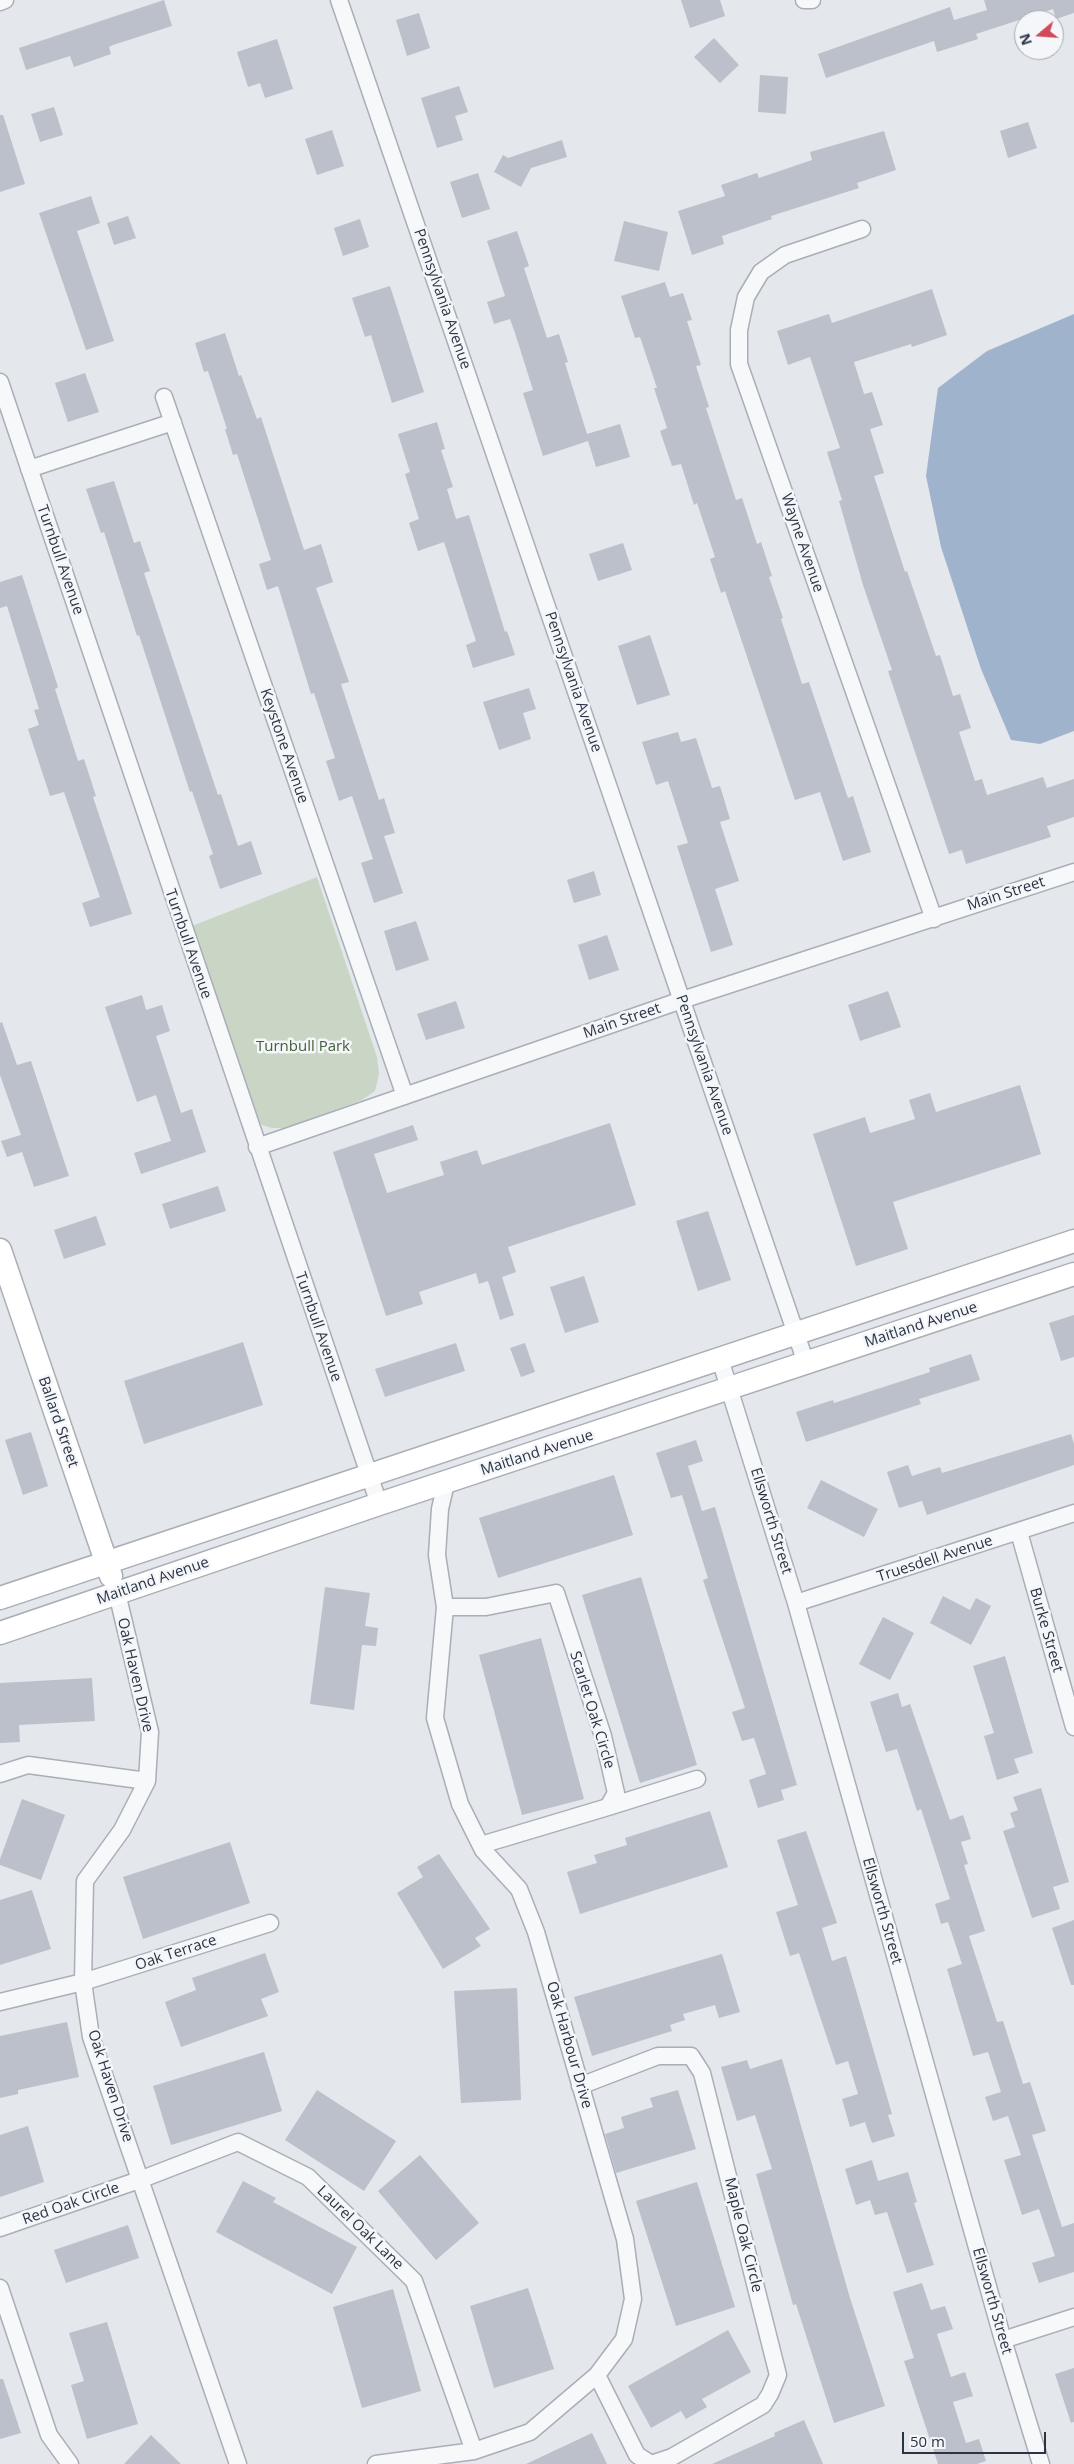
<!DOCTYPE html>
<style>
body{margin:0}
#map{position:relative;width:1074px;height:2464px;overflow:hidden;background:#e4e7ec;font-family:"Open Sans",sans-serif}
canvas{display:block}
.north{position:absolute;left:1014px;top:10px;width:50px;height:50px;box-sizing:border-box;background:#f4f6f9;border:1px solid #a4a8b1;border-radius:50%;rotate:252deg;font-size:14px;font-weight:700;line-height:20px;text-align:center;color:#2b3445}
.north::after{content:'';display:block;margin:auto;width:18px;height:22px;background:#d1495b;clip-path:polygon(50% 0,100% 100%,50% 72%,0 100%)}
.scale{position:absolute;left:902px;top:2432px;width:144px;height:22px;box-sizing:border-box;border:2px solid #2b3445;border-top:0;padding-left:6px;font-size:15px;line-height:18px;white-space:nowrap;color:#2b3445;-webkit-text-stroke:4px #f4f6f9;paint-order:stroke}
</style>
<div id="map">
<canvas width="1074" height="2464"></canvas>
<div class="north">N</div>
<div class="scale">50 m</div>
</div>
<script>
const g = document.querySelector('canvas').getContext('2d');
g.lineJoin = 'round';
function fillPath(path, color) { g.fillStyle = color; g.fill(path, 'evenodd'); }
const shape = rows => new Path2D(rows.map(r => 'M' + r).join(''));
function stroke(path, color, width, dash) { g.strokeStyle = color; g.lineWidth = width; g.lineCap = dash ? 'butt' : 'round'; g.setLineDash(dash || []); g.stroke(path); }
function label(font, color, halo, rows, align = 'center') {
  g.font = font + ' "Open Sans",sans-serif'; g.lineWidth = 5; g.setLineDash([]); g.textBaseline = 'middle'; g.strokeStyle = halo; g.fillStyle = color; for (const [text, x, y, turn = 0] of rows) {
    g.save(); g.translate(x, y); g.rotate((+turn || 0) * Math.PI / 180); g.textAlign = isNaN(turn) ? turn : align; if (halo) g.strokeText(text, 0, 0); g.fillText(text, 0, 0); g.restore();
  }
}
const green = shape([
 [317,877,377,1057,379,1074,375,1091,362,1100,286,1128,272,1128,262,1125,254,1115,192,926]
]);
const water = shape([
 [1074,314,1074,731,1040,744,1011,740,981,669,941,547,926,476,938,388,987,351]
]);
const building = shape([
 [164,0,172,26,113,45,109,47,111,54,74,67,70,56,26,70,19,48],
 [681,0,720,0,725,16,690,28],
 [984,0,1074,0,1074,13,1056,19,1053,9,976,34,978,39,937,52,934,41,826,78,818,54,950,7,954,20,987,10],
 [419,13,430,48,407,56,396,20],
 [714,38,739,65,720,83,694,57],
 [277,39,293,89,265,98,260,83,248,87,237,52],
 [760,75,788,77,786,114,758,112],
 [459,86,468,112,455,116,463,140,437,148,421,98],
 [54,107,63,135,40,142,31,114],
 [0,115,3,115,25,184,0,192],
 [1028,122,1037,148,1008,158,1000,131],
 [332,130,344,166,317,175,305,139],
 [884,131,896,170,857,183,859,188,771,216,772,219,722,236,724,244,692,255,678,211,725,196,721,185,757,173,759,178,812,160,810,152],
 [562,140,567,157,531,168,521,187,494,172,503,155,508,158],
 [478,173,490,209,462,218,450,182],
 [91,196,100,223,77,231,114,341,86,350,39,213],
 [128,216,136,238,114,245,107,223],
 [360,219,369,247,343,256,334,228],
 [624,221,668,232,659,271,614,261],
 [517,231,529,266,524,268,547,338,559,334,568,362,565,363,587,434,620,424,630,457,596,467,588,441,543,456,523,393,533,390,515,333,510,319,494,324,487,302,505,296,487,241],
 [665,282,670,297,683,293,692,320,687,321,701,365,696,366,709,407,706,408,736,500,742,498,757,544,761,542,772,576,769,577,783,618,781,619,802,684,809,682,848,798,853,796,871,852,843,861,820,792,795,800,725,591,721,593,710,559,715,557,697,503,694,505,681,464,672,466,660,431,667,428,654,388,657,388,640,337,635,338,621,296],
 [390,286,424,392,392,403,371,335,365,337,352,298],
 [932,289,947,335,912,347,911,344,854,362,864,394,872,392,883,425,870,429,884,473,874,476,905,572,907,571,936,656,940,655,953,696,960,694,971,728,959,732,975,781,982,779,987,795,1043,777,1047,788,1074,779,1074,817,1047,826,1051,837,966,864,962,850,949,854,888,671,892,670,863,585,839,501,842,500,827,452,840,448,810,357,788,365,777,331,829,314,832,323],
 [225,333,239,376,241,375,257,419,261,417,304,550,321,544,333,582,316,588,349,682,341,684,379,800,384,798,395,833,384,836,403,893,374,903,361,863,373,859,352,796,339,801,326,761,335,758,314,693,311,694,278,586,267,590,259,564,271,560,237,454,233,455,225,429,227,429,208,371,204,372,195,343],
 [85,373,99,412,68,422,55,383],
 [437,422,445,449,441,450,453,487,447,489,456,519,469,515,505,632,507,631,515,655,473,668,466,645,476,641,444,542,418,551,409,523,419,519,405,474,410,472,398,434],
 [114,481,134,543,140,541,150,571,144,573,218,795,221,794,238,846,251,841,262,874,220,889,209,856,213,854,192,791,190,792,139,635,137,636,104,532,101,533,86,489],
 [623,543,632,570,598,581,589,554],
 [22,575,58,687,55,689,78,761,84,759,96,796,93,797,132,914,90,927,82,903,100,897,64,792,50,796,28,729,39,725,34,710,39,709,7,606,0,608,0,582],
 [650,635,670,695,637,705,618,646],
 [529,688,536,709,523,713,531,739,499,750,483,702],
 [678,732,681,742,696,738,712,788,720,786,730,819,720,822,739,881,715,889,733,945,711,952,677,846,688,843,668,781,656,785,642,742],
 [594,871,601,895,574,903,567,880],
 [416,921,429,960,396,971,384,931],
 [607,935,619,970,589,980,578,945],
 [888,991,901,1027,860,1041,848,1005],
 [142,995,146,1010,162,1005,170,1031,156,1036,181,1113,192,1109,206,1152,141,1174,134,1153,171,1141,156,1095,137,1102,105,1007],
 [456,1001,465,1028,426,1040,417,1014],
 [2,1022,17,1065,31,1061,69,1176,34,1187,22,1152,7,1157,1,1141,21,1135,0,1075,0,1023],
 [1020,1085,1041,1154,893,1202,908,1249,856,1266,813,1134,865,1117,870,1133,915,1119,909,1100,930,1093,936,1112],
 [610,1123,636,1205,508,1247,516,1272,502,1277,514,1315,500,1320,488,1281,479,1284,476,1273,419,1292,423,1304,386,1316,333,1152,413,1125,418,1140,374,1154,387,1193,444,1175,440,1162,477,1150,482,1165],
 [218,1186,226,1211,170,1229,162,1204],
 [708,1211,731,1280,698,1291,676,1221],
 [96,1216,106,1245,64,1259,54,1230],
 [584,1276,599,1322,565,1333,550,1287],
 [1074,1315,1074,1357,1061,1361,1049,1323],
 [243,1342,263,1405,144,1444,124,1381],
 [456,1343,465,1371,385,1397,375,1369],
 [525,1343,535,1372,521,1377,510,1348],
 [971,1354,980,1380,919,1399,921,1404,806,1442,796,1412,833,1400,834,1403,930,1372,929,1368],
 [31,1432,48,1486,23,1495,5,1440],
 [1071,1434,1074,1444,1074,1465,927,1515,922,1501,899,1508,887,1472,908,1465,912,1476,940,1467,942,1473],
 [696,1440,703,1461,688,1466,702,1511,715,1507,797,1785,781,1790,784,1800,758,1808,749,1780,766,1774,754,1738,742,1741,732,1712,745,1708,703,1580,708,1578,682,1495,671,1498,656,1453],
 [614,1475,633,1535,498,1578,479,1518],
 [821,1480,878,1509,864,1537,807,1508],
 [641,1577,697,1765,640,1783,582,1595],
 [325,1587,370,1593,365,1626,378,1628,376,1646,362,1645,354,1710,310,1704],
 [943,1596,970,1610,976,1598,991,1606,971,1645,930,1623],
 [883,1617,914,1633,890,1680,859,1664],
 [541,1638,584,1799,522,1815,479,1655],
 [1005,1656,1033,1753,1014,1759,1019,1773,997,1780,984,1736,994,1733,973,1666],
 [92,1678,95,1721,19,1725,20,1742,0,1743,0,1683],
 [898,1693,902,1707,910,1704,950,1820,963,1815,971,1839,961,1842,968,1864,964,1865,985,1931,969,1936,997,2022,1003,2021,1023,2084,1030,2082,1046,2131,1032,2135,1062,2227,1074,2223,1074,2272,1039,2283,1032,2263,1055,2256,1039,2209,1022,2215,1004,2160,1021,2155,1008,2116,993,2121,985,2097,1001,2092,988,2052,973,2056,947,1969,962,1964,948,1922,941,1924,935,1904,950,1899,921,1809,917,1811,897,1749,886,1752,870,1702],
 [1041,1788,1069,1882,1053,1887,1060,1909,1032,1918,1003,1831,1015,1827,1010,1813,1018,1810,1013,1797],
 [22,1799,65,1815,41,1880,0,1865,0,1859],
 [710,1811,728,1867,580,1914,567,1872,597,1863,594,1855,627,1845,625,1838],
 [806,1831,837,1923,822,1928,832,1961,846,1956,892,2114,888,2115,895,2136,872,2143,865,2122,850,2127,842,2099,858,2094,848,2061,836,2065,799,1953,790,1956,776,1912,798,1905,777,1840],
 [230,1842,250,1903,143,1939,123,1877],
 [439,1854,490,1929,475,1938,481,1946,443,1969,397,1893,423,1877,417,1867],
 [32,1890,51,1949,0,1965,0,1900],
 [1074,1920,1074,1985,1071,1985,1052,1928],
 [265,1953,279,1992,261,1999,268,2016,181,2047,165,2002,196,1990,192,1978],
 [722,1954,740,2012,719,2018,715,2005,683,2014,685,2020,670,2025,672,2031,592,2056,574,1997],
 [517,1988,521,2100,461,2103,454,1991],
 [67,2022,79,2077,18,2090,18,2094,0,2098,0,2036],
 [264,2052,282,2111,171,2145,153,2086],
 [782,2059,850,2298,885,2406,834,2423,796,2304,793,2305,756,2174,772,2169,755,2115,737,2121,721,2067,747,2060,750,2069],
 [317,2090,396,2141,364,2191,285,2140],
 [678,2090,696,2149,616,2173,605,2134,624,2128,621,2117,653,2107,650,2098],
 [28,2126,44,2182,0,2197,0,2135],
 [420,2155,479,2223,436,2260,378,2191],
 [872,2160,878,2181,908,2172,917,2202,914,2203,934,2265,907,2273,887,2212,875,2215,870,2200,856,2205,845,2169],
 [243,2181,276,2198,273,2202,357,2247,332,2294,216,2232],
 [697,2182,735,2307,676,2326,636,2201],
 [128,2225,139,2258,66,2283,54,2250],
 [922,2283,931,2310,945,2306,953,2329,937,2334,951,2377,965,2372,973,2396,953,2402,966,2443,979,2439,986,2461,977,2464,938,2464,904,2361,914,2358,893,2292],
 [528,2288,554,2369,494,2388,470,2306],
 [393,2289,421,2391,362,2408,333,2307],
 [107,2322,138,2424,87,2439,71,2385,84,2381,69,2333],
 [728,2330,751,2372,702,2399,707,2407,686,2419,681,2411,651,2428,628,2386],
 [1074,2368,1074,2422,1071,2423,1055,2374],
 [0,2379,3,2379,21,2433,0,2439],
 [804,2420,823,2464,712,2464,775,2436,774,2433],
 [592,2433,607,2464,526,2464],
 [151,2435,181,2464,124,2464]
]);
const street = shape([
 [339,0,806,1363],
 [804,0,812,0],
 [0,2,5,0],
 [862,229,785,255,761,272,746,297,739,330,739,364,934,919],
 [0,382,379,1504],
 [164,397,405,1096],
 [29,469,173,422],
 [257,1147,682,1000,1074,872],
 [720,1359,796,1603,1003,2340,1041,2464],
 [1019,1532,1074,1727],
 [117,1593,150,1732,147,1781,122,1830,85,1881,83,1982,91,2037,238,2464],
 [796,1603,1074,1513],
 [445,1607,486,1607,556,1593,603,1736,616,1793,608,1807,481,1845],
 [0,1774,28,1765,147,1781],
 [608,1807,697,1779],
 [0,2002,83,1982,270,1923],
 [580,2086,658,2056,691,2056,702,2073,778,2375,770,2394,763,2405,672,2457,651,2464],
 [0,2228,142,2179,238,2142,308,2177,414,2281,474,2451],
 [0,2288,49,2435,70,2464],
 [1003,2340,1074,2317],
 [597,2375,637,2455,651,2464],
 [376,2464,474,2451,530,2432,597,2375,624,2339,633,2299,625,2239,536,1932,519,1889,483,1850,460,1804,435,1718,445,1607,437,1555,440,1509,446,1483]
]);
const secondary = shape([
 [0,1250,111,1576],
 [0,1598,1074,1241],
 [0,1633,379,1504,1074,1274]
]);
const streetNames = [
 ["Pennsylvania Avenue",442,299,71],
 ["Wayne Avenue",802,543,71],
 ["Turnbull Avenue",60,560,71],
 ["Pennsylvania Avenue",573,682,71],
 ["Keystone Avenue",284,746,71],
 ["Main Street",1006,894,-18],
 ["Turnbull Avenue",188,944,71],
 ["Main Street",622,1021,-19],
 ["Pennsylvania Avenue",704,1065,71],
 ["Maitland Avenue",921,1325,-18],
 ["Turnbull Avenue",318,1327,71],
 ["Ballard Street",58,1422,71],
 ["Maitland Avenue",537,1453,-18],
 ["Ellsworth Street",771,1521,73],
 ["Truesdell Avenue",935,1559,-18],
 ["Maitland Avenue",153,1581,-19],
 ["Burke Street",1046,1630,74],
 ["Oak Haven Drive",135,1675,77],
 ["Scarlet Oak Circle",592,1710,73],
 ["Ellsworth Street",882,1911,74],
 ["Oak Terrace",176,1953,-18],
 ["Oak Harbour Drive",569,2045,74],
 ["Oak Haven Drive",110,2086,72],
 ["Red Oak Circle",71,2204,-19],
 ["Laurel Oak Lane",360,2228,44],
 ["Maple Oak Circle",743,2235,76],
 ["Ellsworth Street",992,2301,74]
];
const parkNames = [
 ["Turnbull Park",303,1047]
];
fillPath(green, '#c9d6c5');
fillPath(water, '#9fb4cc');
fillPath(building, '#bbc0ca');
stroke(street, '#a9aeb7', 19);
stroke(secondary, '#a9aeb7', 25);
stroke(street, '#f7f8fa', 16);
stroke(secondary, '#fff', 22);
label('15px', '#2b3445', '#f4f6f9', streetNames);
label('15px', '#3f6138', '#f4f6f9', parkNames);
</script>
